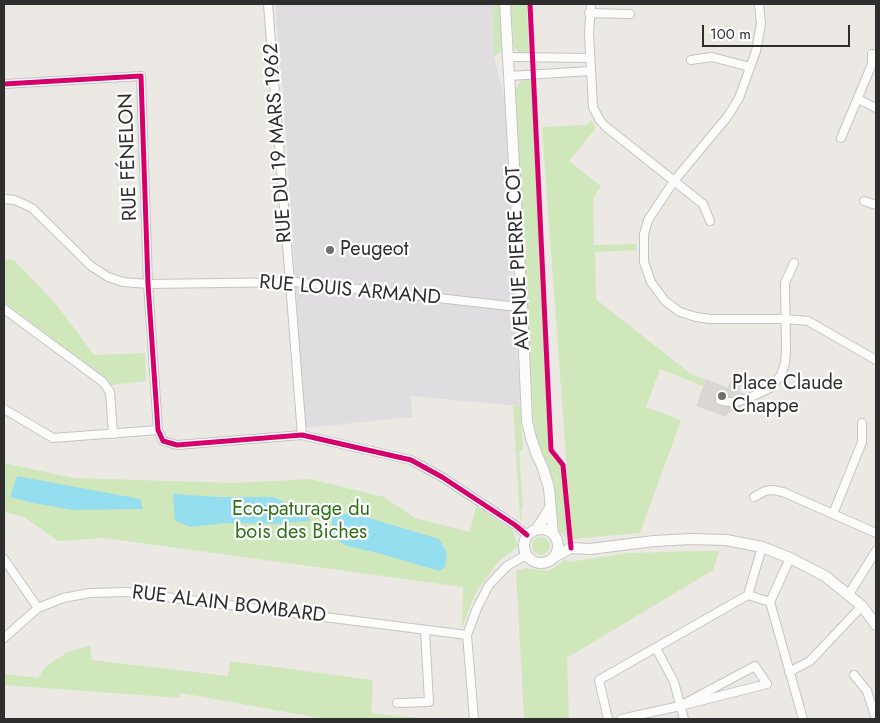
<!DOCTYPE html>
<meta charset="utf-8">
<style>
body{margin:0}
#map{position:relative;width:880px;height:723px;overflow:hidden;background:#ece8e4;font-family:Jost,sans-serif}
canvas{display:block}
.frame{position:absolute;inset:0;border:5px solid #2e2e2e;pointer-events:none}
.scale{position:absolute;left:702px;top:25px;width:148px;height:22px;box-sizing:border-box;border:2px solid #2e2e2e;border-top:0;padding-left:6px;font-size:15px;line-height:18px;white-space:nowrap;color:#2e2e2e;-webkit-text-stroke:4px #fff;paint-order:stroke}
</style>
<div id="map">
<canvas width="880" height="723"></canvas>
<div class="frame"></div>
<div class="scale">100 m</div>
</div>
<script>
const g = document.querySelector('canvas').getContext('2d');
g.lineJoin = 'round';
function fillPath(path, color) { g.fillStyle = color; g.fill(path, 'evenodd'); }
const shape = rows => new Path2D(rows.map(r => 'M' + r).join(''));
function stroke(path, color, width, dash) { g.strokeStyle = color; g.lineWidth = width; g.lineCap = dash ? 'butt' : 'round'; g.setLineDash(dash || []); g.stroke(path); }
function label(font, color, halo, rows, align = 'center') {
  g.font = font + ' Jost,sans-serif'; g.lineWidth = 4.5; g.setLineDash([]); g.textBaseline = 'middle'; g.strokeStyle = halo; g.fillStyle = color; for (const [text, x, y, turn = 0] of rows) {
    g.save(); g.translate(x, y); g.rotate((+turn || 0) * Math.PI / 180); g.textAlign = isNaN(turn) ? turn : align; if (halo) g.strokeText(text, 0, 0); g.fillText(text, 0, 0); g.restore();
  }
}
const industrial = shape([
 [275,4,493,4,494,57,505,100,520,406,411,396,412,417,305,428,283,92]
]);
const green = shape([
 [493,4,500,4,503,48,500,52,494,57],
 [511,4,527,4,529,55,518,52,514,47],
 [531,78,549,453,560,464,562,469,567,538,559,531,549,472,537,446,534,431,515,89,521,81],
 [591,120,596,128,569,161,601,186,593,198,594,245,636,244,636,250,595,252,596,299,692,375,706,379,703,386,660,369,646,407,681,420,640,533,572,539,542,127,587,125],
 [4,259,14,260,56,304,94,355,145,353,146,381,111,385,4,302],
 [513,406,520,406,523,451,519,451,523,508,521,509,522,521,520,520],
 [4,463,73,478,235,483,310,479,384,497,415,518,470,532,476,506,513,531,518,546,498,562,475,594,462,628,463,587,104,538,58,541,24,517,4,512],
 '532 546a9 9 0 1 1 18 0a9 9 0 1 1-18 0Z',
 [696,551,719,551,713,570,567,658,569,719,524,719,516,571,525,568,549,571,566,559,568,562,630,553],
 [90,646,92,660,228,676,230,661,373,680,371,713,428,719,325,719,181,693,180,698,4,685,4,674,38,678,45,667,68,652]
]);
const plaza = shape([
 [706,379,728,388,730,381,741,385,739,392,743,393,747,404,728,413,726,417,696,406]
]);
const water = shape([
 [17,476,140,499,143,509,73,510,33,503,10,497],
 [173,494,218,497,274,497,309,516,310,521,273,524,225,523,191,527,175,521],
 [352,513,439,539,447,553,445,567,439,571,378,553,347,546,332,537,332,516]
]);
const minor = shape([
 [268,4,302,435],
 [591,4,589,33,593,107,599,119,605,126,674,181,728,116,739,98,756,51,761,24,759,4],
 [589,13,630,14],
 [508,57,590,58],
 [691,60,712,57,750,67],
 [509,76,591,71],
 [4,84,141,76,148,284,158,430,163,441,177,445,302,435,411,460,442,477,515,525,527,535],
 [858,99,876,108],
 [841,138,872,64,872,54],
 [4,199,15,200,32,208,91,266,108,277,123,282,148,284,295,282,509,306,522,306],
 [864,201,876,205],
 [710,221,703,204,674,181,648,220,644,234,644,262,651,282,665,301,680,312,696,317,710,319,786,319,808,321,876,360],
 [4,309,103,382,110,392,113,434],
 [720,400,728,402,736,402,749,398,770,388,781,375,785,363,786,350,785,283,794,263],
 [4,409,53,438,158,430],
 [754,497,765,491,773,490,783,492,876,533],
 [833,514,862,442,862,423],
 [790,558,770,602,803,719],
 [4,559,38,608],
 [849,594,876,551],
 [748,595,770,602],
 [4,638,38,608,63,598,90,593,126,592,467,635],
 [656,648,674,682,684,719],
 [789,672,810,661,862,606],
 [854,675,867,691,876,719],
 [397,703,429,702,425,630],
 [474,719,467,635,477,608,489,585,507,566,526,555],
 [608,719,599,680,748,595,762,547],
 [621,719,680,706,767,684,755,666,680,706]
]);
const tertiary = shape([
 [505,4,522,306,527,421,531,438,537,455,543,468,549,488,553,534],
 '524 546a17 17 0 1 1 34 0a17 17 0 1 1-34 0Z',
 [537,529,550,508],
 [554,557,571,548,590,549,654,541,691,539,726,540,762,547,790,558,825,576,862,606,876,625]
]);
const cycleway = shape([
 [530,4,551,450,563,465,571,548],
 [4,84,141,76,148,284,158,430,163,441,177,445,302,435,411,460,442,477,515,525,527,535]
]);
const markers = [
 [330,250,5,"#706f6e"],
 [722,396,5,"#706f6e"]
];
const streetNames = [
 ["RUE DU 19 MARS 1962",279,143,-94],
 ["RUE FÉNELON",129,157,-92],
 ["AVENUE PIERRE COT",519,258,-93],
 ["RUE LOUIS ARMAND",350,291,5],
 ["RUE ALAIN BOMBARD",229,605,7]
];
const poiNames = [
 ["Peugeot",340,250],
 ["Place Claude",732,384],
 ["Chappe",732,407]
];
const parkNames = [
 ["Eco-paturage du",301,510],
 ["bois des Biches",301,533]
];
fillPath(industrial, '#dfdddf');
fillPath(green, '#d0e7bc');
fillPath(plaza, '#dad6d2');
fillPath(water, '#95deef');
stroke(minor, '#c5c4c5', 10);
stroke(tertiary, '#c5c4c5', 12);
stroke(minor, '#fcfcfb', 8);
stroke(tertiary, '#fcfcfb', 10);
stroke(cycleway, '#d6006c', 5);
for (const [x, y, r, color] of markers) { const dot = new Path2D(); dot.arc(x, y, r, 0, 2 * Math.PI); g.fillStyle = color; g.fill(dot); stroke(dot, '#fff', 2); }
label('20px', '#2e2e2e', '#fff', streetNames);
label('20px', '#2e2e2e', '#fff', poiNames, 'left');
label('20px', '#307018', '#fff', parkNames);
</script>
